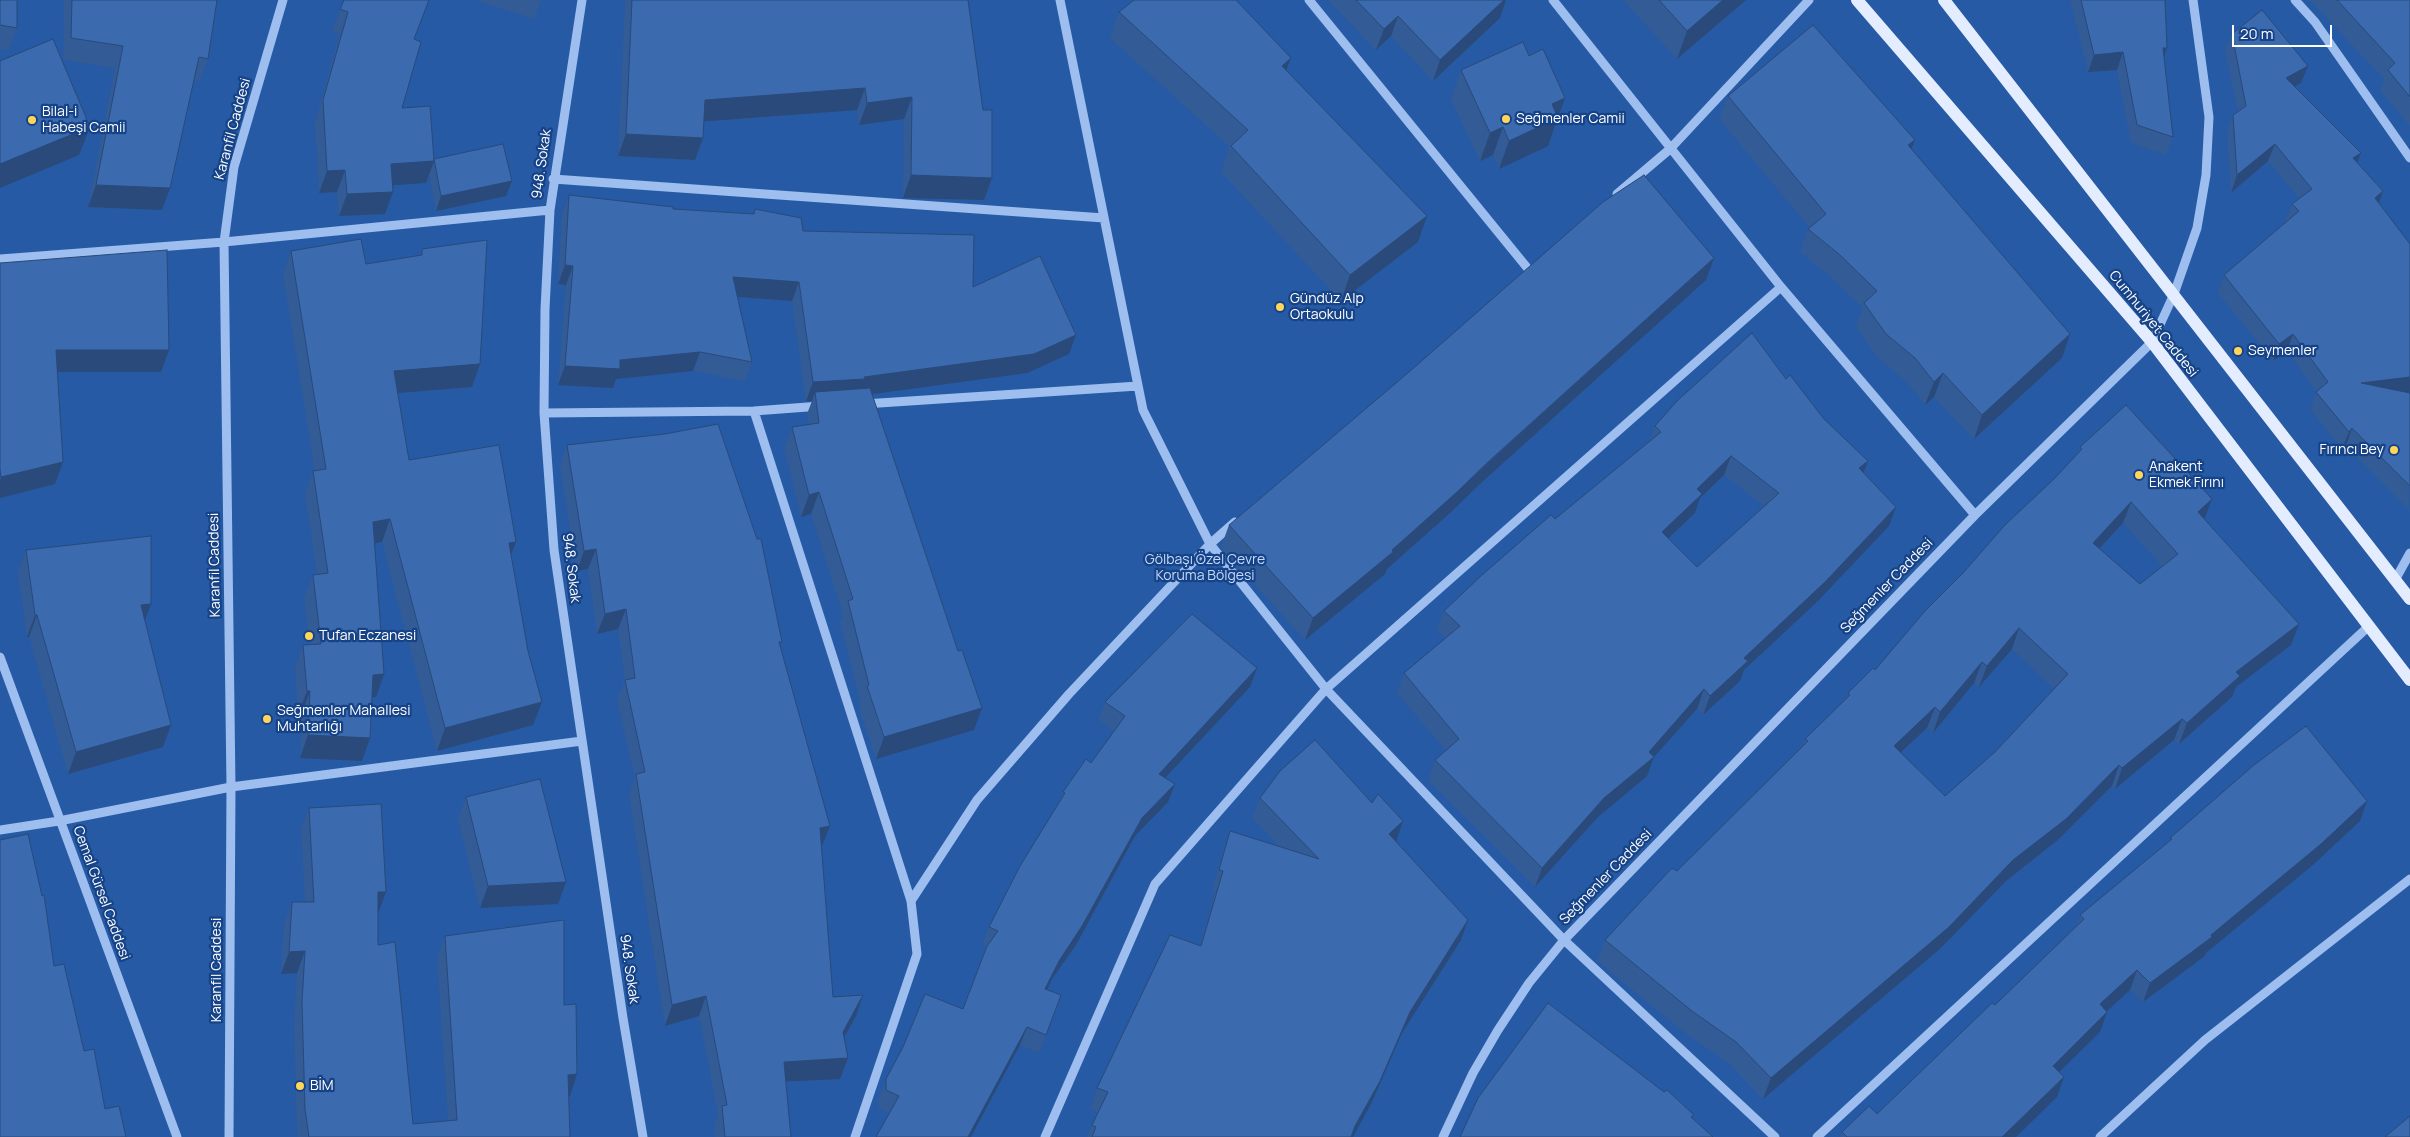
<!DOCTYPE html>
<meta charset="utf-8">
<style>
body{margin:0}
#map{position:relative;width:2410px;height:1137px;overflow:hidden;background:#164387;font-family:Manrope,sans-serif}
canvas{display:block}
.scale{position:absolute;left:2232px;top:25px;width:100px;height:22px;box-sizing:border-box;border:2px solid #fff;border-top:0;padding-left:6px;font-size:15px;line-height:18px;white-space:nowrap;color:#fff;-webkit-text-stroke:4px #164387;paint-order:stroke}
</style>
<div id="map">
<canvas width="2410" height="1137"></canvas>
<div class="scale">20 m</div>
</div>
<script>
const g = document.querySelector('canvas').getContext('2d');
g.lineJoin = 'round';
function fillPath(path, color) { g.fillStyle = color; g.fill(path, 'evenodd'); }
const shape = rows => new Path2D(rows.map(r => 'M' + r).join(''));
function stroke(path, color, width, dash) { g.strokeStyle = color; g.lineWidth = width; g.lineCap = dash ? 'butt' : 'round'; g.setLineDash(dash || []); g.stroke(path); }
function label(font, color, halo, rows, align = 'center') {
  g.font = font + ' Manrope,sans-serif'; g.lineWidth = 4.5; g.setLineDash([]); g.textBaseline = 'middle'; g.strokeStyle = halo; g.fillStyle = color; for (const [text, x, y, turn = 0] of rows) {
    g.save(); g.translate(x, y); g.rotate((+turn || 0) * Math.PI / 180); g.textAlign = isNaN(turn) ? turn : align; if (halo) g.strokeText(text, 0, 0); g.fillText(text, 0, 0); g.restore();
  }
}
const green = shape([
 [0,0,2410,0,2410,1137,0,1137]
]);
const minor = shape([
 [582,0,550,210,545,309,544,413,554,550,623,1018,643,1137],
 [1060,0,1143,410,1210,544,1326,689,1564,940,1775,1137],
 [1309,0,1529,270],
 [1553,0,1781,287,1975,515],
 [2295,0,2315,22,2410,158],
 [553,179,1104,218],
 [1617,194,1670,149,1809,0],
 [0,259,224,242,550,210],
 [864,404,1138,386],
 [754,411,911,901],
 [544,413,754,411,821,406],
 [2395,580,2410,553],
 [0,657,177,1137],
 [0,830,59,821,231,787,582,741],
 [229,1137,231,787,224,242,234,167,283,0],
 [855,1137,917,954,911,901,977,800,1069,694,1210,544,1235,522],
 [1045,1137,1155,884,1326,689,1781,287],
 [1443,1137,1473,1073,1498,1030,1529,983,1564,940,1975,515,2152,342,2174,294,2197,228,2206,175,2209,117,2193,0],
 [1817,1137,2369,626],
 [2100,1137,2205,1040,2410,879]
]);
const major = shape([
 [1857,0,2152,342,2410,680],
 [1944,0,2410,599]
]);
const wall = shape([
 [0,0,17,28,9,50,0,49],
 [64,0,217,0,208,59,200,81,194,80,170,188,162,210,88,207,115,68,63,60],
 [344,0,414,39,402,108,434,159,506,196,436,211,429,175,426,183,393,185,393,192,385,214,339,216,337,192,319,193,315,122,340,34,332,31],
 [475,0,541,0,534,19],
 [625,0,968,0,992,178,984,200,903,198,904,119,859,125,857,110,704,122,703,138,695,160,618,156],
 [1328,0,1506,0,1500,18,1433,81,1391,36,1376,50],
 [1623,0,1746,0,1677,59],
 [2070,0,2165,0,2164,58,2173,137,2166,155,2131,143,2117,70,2088,72],
 [2310,0,2410,0,2410,126,2380,90,2384,79],
 [1119,12,1286,71,1418,242,1341,301,1221,172,1230,147,1110,38],
 [2232,34,2308,66,2301,83,2295,87,2361,153,2357,163,2383,191,2379,203,2410,393,2409,510,2346,446,2342,449,2310,409,2317,392,2287,351,2273,361,2218,293,2224,275,2286,222,2285,221,2292,204,2299,198,2268,161,2231,193,2227,132,2233,115,2238,112,2225,51],
 [1529,56,1565,98,1548,146,1499,169,1493,155,1480,161,1451,99,1461,70],
 [1728,96,1915,140,1911,149,2062,358,1974,439,1934,397,1925,405,1907,382,1878,358,1856,327,1863,308,1832,278,1800,252,1808,229,1810,228,1719,119],
 [569,195,673,209,753,214,755,209,803,231,973,287,1069,354,1027,373,872,394,974,730,876,759,859,708,861,704,840,623,843,615,811,514,801,517,784,449,792,427,809,424,807,414,812,401,806,401,792,301,737,297,752,362,745,381,693,371,616,379,613,388,558,385,566,285,558,284,562,214],
 [422,249,480,364,472,387,398,393,409,460,516,542,511,556,528,651,542,702,533,725,437,751,382,542,375,544,376,697,372,697,362,761,300,758,302,714,298,714,295,668,303,645,310,645,304,598,313,575,317,574,305,494,313,471,315,471,283,274,291,251,366,264,419,256],
 [1706,280,1480,484,1449,514,1387,569,1385,574,1305,640,1221,547,1229,525],
 [1786,379,1824,419,1868,461,1864,473,1896,507,1889,526,1818,601,1744,670,1740,681,1703,715,1697,709,1654,757,1647,776,1597,818,1535,887,1428,780,1435,760,1446,751,1397,693,1404,673,1446,638,1437,630,1444,611,1650,441,1655,426],
 [1724,475,1764,506,1697,567,1669,538,1695,513,1700,498],
 [567,445,780,646,830,826,821,847,833,997,863,995,856,1016,844,1037,848,1058,840,1079,786,1082,791,1137,715,1137,714,1126,718,1115,699,1016,665,1026,629,794,635,778,617,700,625,680,618,629,597,634,588,569,577,571,560,466],
 [2080,447,2205,519,2291,645,2236,687,2232,697,2179,744,2174,740,2115,789,2112,786,2059,839,2006,881,1941,948,1763,1099,1728,1063,1684,1032,1597,961,1605,940,1677,871,1803,745,1805,739,1845,700,1848,693,1875,670,1963,573,2054,479,2077,454],
 [2123,523,2162,566,2140,584,2100,549],
 [2012,649,2054,689,1995,752,1945,796,1901,753,1927,728,1933,733,1974,683,1979,687],
 [26,550,163,747,68,774,29,637,27,637,18,572],
 [1257,668,1250,687,1165,778,1175,784,1168,802,1135,836,1076,945,1052,979,1047,989,1061,995,1039,1053,1020,1045,890,1113,879,1108,879,1097,886,1079,963,1009,986,947,982,945,989,927,1059,803,1063,792,1091,763,1114,731,1099,720,1105,702],
 [466,797,558,904,480,908,458,819],
 [1260,798,1396,842,1468,920,1461,940,1402,1033,1372,1102,1353,1137,1087,1137,1092,1125,1098,1112,1090,1109,1097,1088,1200,945,1215,892,1212,891,1223,851,1230,831,1279,846,1252,818],
 [2367,801,2360,821,2314,864,2206,953,2205,956,2143,1002,2130,990,2107,1011,2100,1032,2059,1072,2064,1077,2057,1097,2016,1137,1840,1137,1842,1132,1877,1114,1995,1005,2076,926,2080,915,2168,842,2170,838],
 [309,808,386,892,378,914,378,945,413,1124,448,1121,437,958,445,936,564,1005,570,1096,570,1137,298,1137,297,1131,294,1024,297,973,281,974,284,924,292,902,305,902,301,829]
]);
const shadedWall = shape([
 [1504,0,1506,0,1500,18,1433,81,1440,60],
 [1723,0,1746,0,1677,59,1687,31],
 [1398,16,1391,36,1376,50,1384,29],
 [2163,48,2167,48,2161,66],
 [2123,52,2117,70,2088,72,2094,55],
 [1291,58,1281,84,1282,66],
 [2308,66,2301,83,2280,95,2286,78],
 [865,88,857,110,697,122,705,100],
 [912,97,904,119,859,125,867,103],
 [1565,98,1548,146,1499,169,1509,141,1552,104],
 [90,127,79,155,0,188,0,164],
 [1503,127,1493,155,1480,161,1490,133],
 [626,134,703,138,695,160,618,156],
 [1915,140,1906,163,1908,145],
 [2275,144,2268,161,2231,193,2237,175],
 [2361,153,2354,171,2353,158],
 [434,161,426,183,383,186,391,164],
 [345,170,337,192,319,193,327,171],
 [911,175,992,178,984,200,903,198],
 [512,181,506,196,436,211,441,196],
 [96,185,170,188,162,210,88,207],
 [2383,191,2377,208,2375,198],
 [393,192,385,214,339,216,347,194],
 [1427,216,1418,242,1341,301,1350,275],
 [1714,258,1706,280,1480,484,1449,514,1387,569,1385,574,1305,640,1313,618,1392,550],
 [565,265,573,266,566,285,558,284],
 [733,277,799,282,792,301,726,296],
 [2070,334,2062,358,1974,439,1982,415],
 [2293,334,2287,351,2273,361,2279,344],
 [1076,335,1069,354,1027,373,859,396,815,392,812,401,806,401,813,382,864,377],
 [56,350,169,350,161,372,48,372],
 [700,352,693,371,616,379,613,388,558,385,565,366],
 [480,364,472,387,386,394,394,371],
 [1943,373,1934,397,1925,405,1934,382],
 [2410,377,2410,393,2361,383],
 [2352,428,2346,446,2342,449,2349,432],
 [1731,456,1724,475,1700,498,1695,513,1655,551,1662,532,1697,489],
 [1868,461,1861,480,1859,468],
 [63,462,55,484,0,498,0,481,1,477],
 [819,492,811,514,801,517,809,495],
 [2212,499,2204,520,2198,512],
 [2131,502,2123,523,2085,564,2093,543],
 [1896,507,1889,526,1818,601,1744,670,1740,681,1703,715,1710,696,1744,658],
 [390,519,382,542,365,545,373,522],
 [516,542,507,565,509,543],
 [596,549,588,569,577,571,584,551],
 [151,604,143,626,141,605],
 [626,609,618,629,597,634,605,614],
 [35,615,37,615,29,637,27,637],
 [2299,624,2291,645,2236,687,2232,697,2179,744,2187,723,2236,672],
 [2019,628,2012,649,1979,687,1987,666],
 [1982,662,1974,683,1933,733,1940,712],
 [1257,668,1250,687,1152,792,1159,774],
 [384,674,376,697,365,698,373,675],
 [1704,689,1697,709,1654,757,1647,776,1597,818,1535,887,1542,868,1604,798,1649,752],
 [307,691,310,691,302,714,298,714],
 [542,702,533,725,437,751,445,728],
 [1935,707,1927,728,1886,766,1894,746],
 [982,708,974,730,876,759,884,737],
 [2182,719,2174,740,2115,789,2122,768],
 [171,725,163,747,68,774,76,752],
 [308,735,370,738,362,761,300,758],
 [2119,765,2112,786,2059,839,2006,881,1941,948,1763,1099,1771,1078],
 [1175,784,1168,802,1135,836,1076,945,1052,979,1039,1007,1045,989,1059,961,1142,818],
 [2367,801,2360,821,2314,864,2206,953,2205,956,2143,1002,2150,983,2211,935],
 [1403,821,1396,842,1389,834],
 [830,826,822,846,813,849,820,828],
 [566,882,558,904,480,908,488,886],
 [378,892,386,892,378,914,370,914],
 [1468,920,1461,940,1402,1033,1372,1102,1353,1137,1351,1137,1355,1126,1410,1012],
 [305,951,297,973,281,974,289,952],
 [2137,970,2130,990,2093,1024,2100,1004],
 [863,995,856,1016,836,1052,843,1032],
 [706,996,699,1016,665,1026,672,1005],
 [2107,1012,2100,1032,2046,1085,2053,1066],
 [1027,1027,1020,1045,971,1137,968,1137],
 [848,1058,840,1079,777,1082,784,1062],
 [577,1074,570,1096,561,1096,568,1075],
 [2064,1077,2057,1097,2016,1137,2002,1137]
]);
const building = shape([
 [0,0,17,0,17,28,0,25,0,0],
 [72,0,217,0,208,59,199,57,170,188,96,185,123,46,71,38,72,0],
 [344,0,429,0,414,39,421,42,402,108,430,106,434,161,391,164,393,192,347,194,345,170,327,171,323,100,348,12,340,9,344,0],
 [632,0,968,0,983,110,992,110,992,178,911,175,912,97,867,103,865,88,705,100,703,138,626,134,632,0],
 [1134,0,1236,0,1291,58,1282,66,1427,216,1350,275,1231,146,1248,130,1119,12,1134,0],
 [1356,0,1504,0,1440,60,1398,16,1384,29,1356,0],
 [1659,0,1723,0,1687,31,1659,0],
 [2081,0,2165,0,2167,48,2163,48,2173,137,2137,125,2123,52,2094,55,2081,0],
 [2337,0,2410,0,2410,97,2388,70,2395,63,2337,0],
 [2262,10,2308,66,2286,78,2361,153,2353,158,2383,191,2375,198,2410,244,2410,377,2361,383,2410,393,2410,486,2352,428,2349,432,2316,392,2328,382,2293,334,2279,344,2224,275,2299,211,2292,204,2312,189,2275,144,2237,175,2233,115,2246,106,2232,34,2262,10],
 [1813,25,1915,140,1908,145,2070,334,1982,415,1943,373,1934,382,1915,358,1886,334,1864,303,1877,291,1840,255,1808,229,1826,214,1728,96,1813,25],
 [53,39,90,127,0,164,0,61,53,39],
 [1523,42,1529,56,1543,49,1565,98,1552,104,1558,118,1509,141,1503,127,1490,133,1461,70,1523,42],
 [503,144,512,181,441,196,434,159,503,144],
 [1644,175,1714,258,1488,462,1457,492,1392,550,1393,552,1313,618,1229,525,1409,372,1603,202,1644,175],
 [569,195,673,207,673,209,754,214,755,209,801,218,803,231,974,235,973,287,1040,256,1076,335,1034,354,864,377,865,379,813,382,799,282,733,277,752,362,700,352,620,360,620,369,565,366,573,266,565,265,569,195],
 [361,239,366,264,422,255,422,249,487,240,480,364,394,371,409,460,499,445,516,542,509,543,528,651,542,702,445,728,390,519,373,522,384,674,373,675,370,738,308,735,310,691,307,691,303,645,321,644,313,575,328,573,313,471,326,469,291,251,361,239],
 [167,250,169,350,56,350,63,462,1,477,0,469,0,263,167,250],
 [1752,333,1786,379,1790,375,1824,419,1868,461,1859,468,1896,507,1825,582,1744,658,1748,661,1710,696,1704,689,1649,752,1654,757,1604,798,1542,868,1435,760,1459,739,1404,673,1460,626,1444,611,1482,575,1551,515,1555,519,1661,432,1655,426,1677,401,1752,333],
 [1731,456,1779,493,1697,567,1662,532,1702,494,1697,489,1731,456],
 [870,388,958,651,962,650,982,708,884,737,867,686,869,685,848,601,853,599,819,492,809,495,792,427,819,423,815,392,870,388],
 [2126,405,2212,499,2198,512,2299,624,2236,672,2240,676,2187,723,2182,719,2122,768,2119,765,2066,819,2013,860,1949,927,1771,1078,1736,1042,1692,1011,1605,940,1672,868,1677,871,1808,741,1805,739,1850,695,1848,693,1873,668,1875,670,1925,611,1963,573,2005,525,2054,479,2082,449,2080,447,2126,405],
 [2131,502,2178,554,2140,584,2093,543,2131,502],
 [2019,628,2068,674,1995,752,1945,796,1894,746,1935,707,1940,712,1982,662,1987,666,2019,628],
 [718,424,757,539,761,539,782,642,779,642,830,826,820,828,833,997,863,995,843,1032,848,1058,784,1062,791,1137,725,1137,722,1106,727,1105,706,996,672,1005,636,774,645,772,625,680,635,678,626,609,605,614,596,549,584,551,567,445,665,434,718,424],
 [151,536,151,604,141,605,171,725,76,752,37,615,35,615,26,550,151,536],
 [1192,614,1257,668,1159,774,1175,784,1142,818,1082,926,1059,961,1045,989,1061,995,1046,1035,1027,1027,968,1137,876,1137,899,1096,886,1090,886,1079,903,1047,925,994,963,1009,987,946,998,931,989,927,1020,866,1065,793,1063,792,1086,759,1091,763,1125,716,1105,702,1192,614],
 [2306,726,2367,801,2321,844,2211,935,2212,937,2150,983,2137,970,2100,1004,2107,1012,2053,1066,2064,1077,2002,1137,1847,1137,1842,1132,1869,1106,1877,1114,1992,1003,1995,1005,2084,919,2080,915,2172,839,2170,838,2254,765,2306,726],
 [1315,740,1372,803,1378,794,1403,821,1389,834,1468,920,1410,1012,1380,1081,1355,1126,1351,1137,1092,1137,1096,1127,1092,1125,1108,1092,1097,1088,1170,935,1201,946,1223,871,1219,870,1230,831,1319,859,1260,798,1280,771,1315,740],
 [540,779,566,882,488,886,466,797,540,779],
 [381,804,386,892,378,892,378,945,395,942,413,1124,457,1120,445,936,564,920,564,1005,576,1004,577,1074,568,1075,570,1137,309,1137,305,1109,302,1002,305,951,289,952,292,902,314,902,309,808,381,804],
 [28,834,42,896,44,895,54,966,64,964,84,1051,94,1049,105,1109,119,1106,126,1137,0,1137,0,840,28,834],
 [1548,1003,1664,1092,1667,1090,1694,1115,1691,1117,1713,1137,1460,1137,1478,1098,1548,1003],
 [2410,1116,2410,1137,2385,1137,2410,1116]
]);
const markers = [
 [1506,119,5,"#ffd55a"],
 [32,120,5,"#ffd55a"],
 [1280,307,5,"#ffd55a"],
 [2238,351,5,"#ffd55a"],
 [2394,450,5,"#ffd55a"],
 [2139,475,5,"#ffd55a"],
 [309,636,5,"#ffd55a"],
 [267,719,5,"#ffd55a"],
 [300,1086,5,"#ffd55a"]
];
const poiNames = [
 ["Bilal-i",42,112],
 ["Habeşi Camii",42,128],
 ["Seğmenler Camii",1516,119],
 ["Gündüz Alp",1290,299],
 ["Ortaokulu",1290,315],
 ["Seymenler",2248,351],
 ["Fırıncı Bey",2384,450,"right"],
 ["Anakent",2149,467],
 ["Ekmek Fırını",2149,483],
 ["Tufan Eczanesi",319,636],
 ["Seğmenler Mahallesi",277,711],
 ["Muhtarlığı",277,727],
 ["BİM",310,1086]
];
const streetNames = [
 ["Karanfil Caddesi",233,129,-75],
 ["948. Sokak",542,164,-82],
 ["Cumhuriyet Caddesi",2153,324,51],
 ["Karanfil Caddesi",215,565,-91],
 ["948. Sokak",571,568,83],
 ["Seğmenler Caddesi",1887,586,-46],
 ["Seğmenler Caddesi",1606,877,-46],
 ["Cemal Gürsel Caddesi",101,893,70],
 ["948. Sokak",629,969,82],
 ["Karanfil Caddesi",217,970,-90]
];
const parkNames = [
 ["Gölbaşı Özel Çevre",1205,560],
 ["Koruma Bölgesi",1205,576]
];
fillPath(green, '#265aa5');
stroke(minor, '#9dbeee', 9);
stroke(major, '#e4edff', 12);
fillPath(wall, '#335b96');
fillPath(shadedWall, '#294a7a');
fillPath(building, '#3b6aaf');
stroke(building, '#294a7a', 1);
for (const [x, y, r, color] of markers) { const dot = new Path2D(); dot.arc(x, y, r, 0, 2 * Math.PI); g.fillStyle = color; g.fill(dot); stroke(dot, '#164387', 2); }
label('14px', '#fff', '#164387', poiNames, 'left');
label('14px', '#fff', '#164387', streetNames);
label('14px', '#c3dafa', '#164387', parkNames);
</script>
